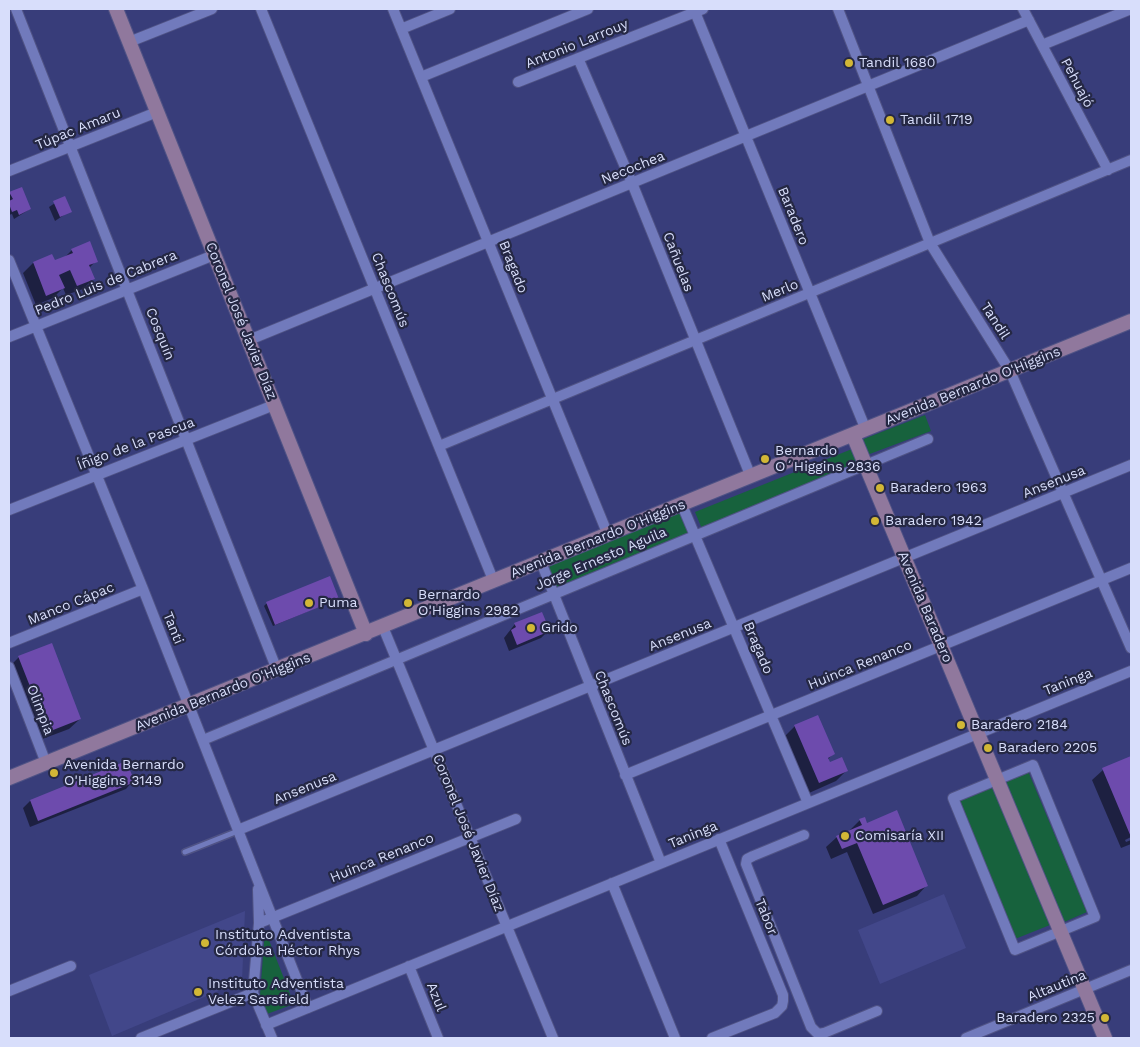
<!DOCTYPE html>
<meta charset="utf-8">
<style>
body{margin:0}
#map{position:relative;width:1140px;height:1047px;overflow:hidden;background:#383d7a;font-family:"Work Sans",sans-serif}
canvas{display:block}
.frame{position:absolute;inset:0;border:10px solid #d8defb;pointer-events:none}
</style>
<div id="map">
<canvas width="1140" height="1047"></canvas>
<div class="frame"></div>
</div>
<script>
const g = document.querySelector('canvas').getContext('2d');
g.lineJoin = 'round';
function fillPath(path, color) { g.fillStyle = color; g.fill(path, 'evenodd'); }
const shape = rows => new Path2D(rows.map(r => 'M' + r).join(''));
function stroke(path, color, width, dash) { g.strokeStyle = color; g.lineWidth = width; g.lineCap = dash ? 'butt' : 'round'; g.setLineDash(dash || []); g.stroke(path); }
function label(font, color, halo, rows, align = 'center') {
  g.font = font + ' "Work Sans",sans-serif'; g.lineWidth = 4.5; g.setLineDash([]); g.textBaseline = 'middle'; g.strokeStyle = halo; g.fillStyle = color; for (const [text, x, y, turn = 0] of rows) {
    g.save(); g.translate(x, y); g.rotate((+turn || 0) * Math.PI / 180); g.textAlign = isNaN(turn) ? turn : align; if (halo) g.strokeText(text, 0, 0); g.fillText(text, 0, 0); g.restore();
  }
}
const built = shape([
 [944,894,966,948,880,984,858,930],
 [245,911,242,981,112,1036,89,975]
]);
const green = shape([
 [925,415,931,431,867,455,861,440],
 [852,449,859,466,702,529,695,512],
 [682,512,691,533,554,589,545,566],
 [1028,771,1087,912,1062,923,1003,782],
 [995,786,1050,925,1015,939,960,800],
 [265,930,294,1004,267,1014,260,995]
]);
const shadow = shape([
 [10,193,30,209,14,219,12,214,9,215],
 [64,197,70,211,55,221,49,207],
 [72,250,96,261,89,268,93,279,83,289,66,295,63,288,53,298,36,305,23,273,33,263,52,256,54,262,64,258],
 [329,578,335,600,273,626,264,606,266,604],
 [515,624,548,631,541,638,509,651,504,638],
 [19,657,80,719,69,729,37,741,9,667],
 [795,726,833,754,827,760,829,764,846,771,836,781,809,793,785,736],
 [1131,757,1131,837,1125,840,1126,842,1131,840,1131,844,1121,848,1092,780,1103,770],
 [126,763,133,781,126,789,30,827,23,808,30,801],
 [860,820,927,885,917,896,873,914,847,852,831,859,826,847,837,837,849,831]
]);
const building = shape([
 [22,187,31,209,19,215,17,210,12,212,9,204,9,201,13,199,9,192],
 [65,196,72,212,60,217,53,201],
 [90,241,98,262,89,265,95,279,77,286,70,270,59,275,65,288,46,296,33,262,52,254,55,260,73,253,71,249],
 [330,576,339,599,275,625,266,602],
 [542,612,550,631,517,645,511,630,516,627,514,623],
 [52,643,81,719,48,732,18,656],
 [818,715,835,754,828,758,830,762,842,757,848,771,819,783,794,725],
 [1131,756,1131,837,1102,768],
 [126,761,135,782,38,821,30,800],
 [897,810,928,886,883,905,857,843,842,849,836,836,862,825,859,819,865,817,867,823]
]);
const service = shape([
 [185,852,238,831]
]);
const minor = shape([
 [16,9,277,670],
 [261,9,494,582],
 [393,9,608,535],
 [838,9,930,243,1010,371,1131,648],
 [1023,9,1108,170],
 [695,12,866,430],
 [401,29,450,9],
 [129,42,212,9],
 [1042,45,1131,9],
 [578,58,632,183,751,477],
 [421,77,588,9],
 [518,82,703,9],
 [9,171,157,112],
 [9,260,143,589,308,1008],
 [9,337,214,255],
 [249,340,1029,20],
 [439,446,1131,160],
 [682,505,808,803],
 [9,510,274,405],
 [541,562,661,863],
 [383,627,553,1038],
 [9,643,143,589],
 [9,667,46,763],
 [203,740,928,439],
 [1033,765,1095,917,1015,950,953,798,1033,765],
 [625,775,1131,568],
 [238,830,1131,465],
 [804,835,753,856,747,859,746,864,811,1027,818,1034,824,1033,877,1011],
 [612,883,675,1038],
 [258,889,259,923,253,993,272,1038],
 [259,923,516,819],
 [409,966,438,1038],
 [9,991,71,966],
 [266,1025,1131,671],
 [141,1038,253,993],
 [712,1038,775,1013,782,1006,783,1001,783,995,719,839],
 [966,1038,1131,970]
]);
const secondary = shape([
 [116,9,366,634],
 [853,435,1105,1038],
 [9,778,1131,321]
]);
const markers = [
 [849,63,5,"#d2b736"],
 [890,120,5,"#d2b736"],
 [765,459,5,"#d2b736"],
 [880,488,5,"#d2b736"],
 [875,521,5,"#d2b736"],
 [309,603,5,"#d2b736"],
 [408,603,5,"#d2b736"],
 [531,628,5,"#d2b736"],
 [961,725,5,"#d2b736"],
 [988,748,5,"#d2b736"],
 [54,773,5,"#d2b736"],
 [845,836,5,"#d2b736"],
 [205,943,5,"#d2b736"],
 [198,992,5,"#d2b736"],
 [1105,1018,5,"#d2b736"]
];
const streetNames = [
 ["Antonio Larrouy",577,44,-22],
 ["Pehuajó",1077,83,62],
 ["Túpac Amaru",78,129,-22],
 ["Necochea",633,168,-22],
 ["Baradero",793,216,68],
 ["Cañuelas",678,262,69],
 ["Bragado",513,267,68],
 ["Pedro Luis de Cabrera",106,283,-22],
 ["Chascomús",390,290,68],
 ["Merlo",780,291,-22],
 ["Coronel José Javier Díaz",241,321,68],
 ["Tandil",995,321,57],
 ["Cosquín",160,334,68],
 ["Avenida Bernardo O'Higgins",973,386,-22],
 ["Íñigo de la Pascua",136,444,-21],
 ["Ansenusa",1054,482,-22],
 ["Avenida Bernardo O'Higgins",598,539,-22],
 ["Jorge Ernesto Aguila",601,559,-23],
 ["Manco Cápac",71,604,-22],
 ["Avenida Baradero",925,607,67],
 ["Tanti",173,628,68],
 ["Ansenusa",680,635,-22],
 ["Bragado",758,648,67],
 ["Huinca Renanco",860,665,-22],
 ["Taninga",1068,682,-22],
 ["Avenida Bernardo O'Higgins",223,692,-22],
 ["Chascomús",613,708,68],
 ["Olimpia",40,710,69],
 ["Ansenusa",305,788,-22],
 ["Coronel José Javier Díaz",468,833,68],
 ["Taninga",693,835,-22],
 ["Huinca Renanco",382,858,-22],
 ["Tabor",766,917,68],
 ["Altautina",1057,986,-22],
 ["Azul",436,997,68]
];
const poiNames = [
 ["Tandil 1680",859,63],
 ["Tandil 1719",900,120],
 ["Bernardo",775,451],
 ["O´Higgins 2836",775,467],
 ["Baradero 1963",890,488],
 ["Baradero 1942",885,521],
 ["Bernardo",418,595],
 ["O'Higgins 2982",418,611],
 ["Puma",319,603],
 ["Grido",541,628],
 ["Baradero 2184",971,725],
 ["Baradero 2205",998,748],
 ["Avenida Bernardo",64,765],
 ["O'Higgins 3149",64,781],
 ["Comisaría XII",855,836],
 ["Instituto Adventista",215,935],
 ["Córdoba Héctor Rhys",215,951],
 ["Instituto Adventista",208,984],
 ["Velez Sarsfield",208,1000],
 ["Baradero 2325",1095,1018,"right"]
];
fillPath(built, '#42478a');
fillPath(green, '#17623d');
fillPath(shadow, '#0007');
fillPath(building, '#6d4bad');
stroke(service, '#505385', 8);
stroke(minor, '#505385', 12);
stroke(secondary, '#505385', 16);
stroke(service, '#717abc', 5);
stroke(minor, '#717abc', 10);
stroke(secondary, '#90789d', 14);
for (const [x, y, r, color] of markers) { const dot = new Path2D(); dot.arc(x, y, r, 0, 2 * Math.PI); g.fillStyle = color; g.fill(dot); stroke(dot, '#252844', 2); }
label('14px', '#d8defb', '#252844', streetNames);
label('14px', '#d8defb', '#252844', poiNames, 'left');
</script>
